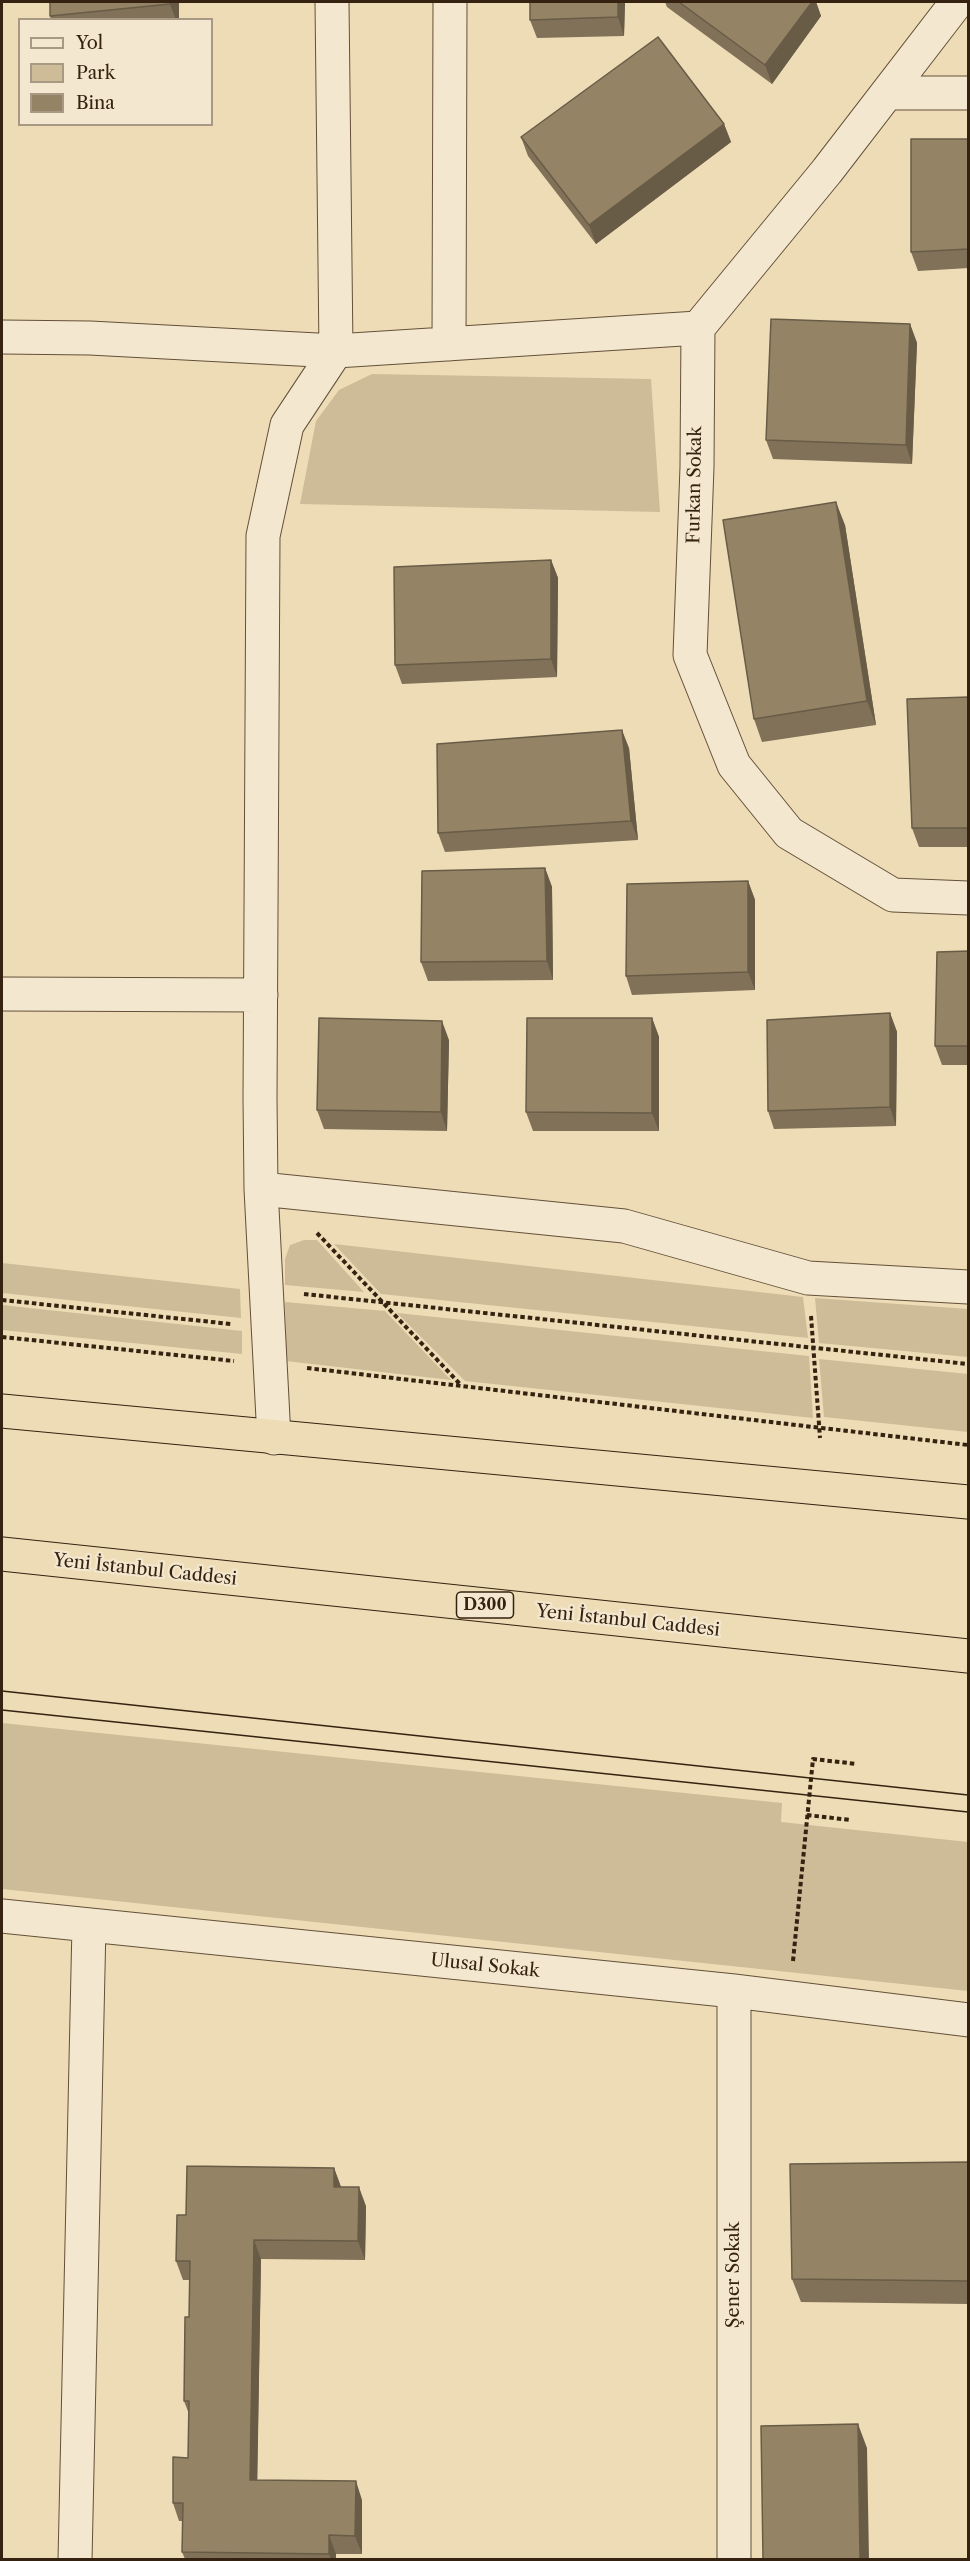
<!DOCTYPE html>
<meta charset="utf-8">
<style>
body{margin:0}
#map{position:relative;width:970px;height:2561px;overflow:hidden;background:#eddcb5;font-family:"Libre Caslon Text",serif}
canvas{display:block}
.frame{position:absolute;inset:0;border:3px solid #362211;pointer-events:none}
.legend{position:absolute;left:18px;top:18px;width:195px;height:108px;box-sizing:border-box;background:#f3e8cf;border:2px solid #a79983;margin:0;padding:8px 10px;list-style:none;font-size:18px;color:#362211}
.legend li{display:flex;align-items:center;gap:12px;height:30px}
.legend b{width:30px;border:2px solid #a79983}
</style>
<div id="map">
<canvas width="970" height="2561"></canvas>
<div class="frame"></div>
<ul class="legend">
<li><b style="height:8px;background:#f3e8cf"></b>Yol</li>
<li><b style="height:16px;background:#cebc99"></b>Park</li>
<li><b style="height:16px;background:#958366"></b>Bina</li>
</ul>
</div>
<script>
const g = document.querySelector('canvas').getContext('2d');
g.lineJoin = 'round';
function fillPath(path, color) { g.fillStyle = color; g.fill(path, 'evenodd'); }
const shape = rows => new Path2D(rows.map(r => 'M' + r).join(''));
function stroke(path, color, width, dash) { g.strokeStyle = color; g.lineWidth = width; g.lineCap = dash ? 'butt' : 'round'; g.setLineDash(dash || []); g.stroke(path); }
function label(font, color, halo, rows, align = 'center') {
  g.font = font + ' "Libre Caslon Text",serif'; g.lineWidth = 4.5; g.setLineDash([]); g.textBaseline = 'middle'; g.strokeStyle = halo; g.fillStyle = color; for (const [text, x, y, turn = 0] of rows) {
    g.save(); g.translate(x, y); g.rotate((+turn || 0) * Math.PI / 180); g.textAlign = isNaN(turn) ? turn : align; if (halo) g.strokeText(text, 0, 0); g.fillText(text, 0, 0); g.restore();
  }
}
const green = shape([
 [372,374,651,379,660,512,300,504,316,421,339,390],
 [304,1240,317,1240,364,1292,285,1285,285,1259,290,1245],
 [334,1244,803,1297,808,1338,381,1294],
 [2,1263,240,1289,241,1318,2,1293],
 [815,1298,968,1309,968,1357,819,1343],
 [285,1302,385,1311,451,1380,286,1361],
 [2,1305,242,1331,242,1354,2,1330],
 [397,1313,809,1356,813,1418,465,1381],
 [819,1359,968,1374,968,1432,824,1417],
 [2,1723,782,1803,781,1822,968,1842,968,1991,2,1889]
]);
const path = shape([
 [317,1233,460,1384],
 [304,1294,968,1364],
 [2,1300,231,1324],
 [811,1316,820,1438],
 [2,1337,234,1361],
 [307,1368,968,1445],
 [807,1815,850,1820],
 [793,1961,813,1759,857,1764]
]);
const minor = shape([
 [957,2,827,171,698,328,697,467,690,655,734,765,789,833,893,895,968,898],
 [887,93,968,93],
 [2,337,90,338,336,351,332,2],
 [449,344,450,2],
 [2,994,261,995],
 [261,1189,624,1226,808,1278,968,1287],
 [274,1438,261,1189,260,1098,263,536,287,425,336,351,698,328],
 [2,1916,734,1991,968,2020],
 [75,2560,89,1925],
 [734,2560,734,1991]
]);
const highway = shape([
 [2,1411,968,1502],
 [2,1554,968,1656]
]);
const tram = shape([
 [2,1691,968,1795],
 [2,1710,968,1812]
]);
const wall = shape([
 [179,2,179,20,51,20,50,16],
 [625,2,624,36,537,38,530,20],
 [665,2,816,2,821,16,772,84,667,7],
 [724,124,731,142,596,244,528,156,521,137],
 [969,139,969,268,918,271,911,252],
 [910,324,917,343,912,464,773,459,766,440],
 [845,525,876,725,762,742,754,719],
 [551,560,558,578,557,677,402,684,395,665],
 [969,697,969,847,919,847,912,828],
 [629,748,638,840,445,852,438,833],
 [545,868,552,887,553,980,428,981,421,962],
 [748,881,755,900,755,990,632,995,626,976],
 [969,951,969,1065,942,1065,935,1046],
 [890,1013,897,1032,896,1126,774,1129,768,1111],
 [652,1018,659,1037,659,1131,533,1131,526,1112],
 [449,1040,447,1131,324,1129,317,1110],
 [969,2162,969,2304,801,2302,792,2279],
 [334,2168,341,2187,366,2206,365,2260,261,2259,257,2480,362,2500,362,2554,336,2554,336,2559,185,2559,182,2552,182,2521,179,2521,173,2503,188,2458,189,2414,184,2401,189,2317,190,2280,183,2280,176,2261,186,2215]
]);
const shadedWall = shape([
 [170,2,179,2,179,20,176,20,170,4],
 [618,2,625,2,624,36,618,17],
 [812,2,816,2,821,16,772,84,765,65],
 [724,124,731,142,596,244,589,225],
 [910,324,917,343,912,464,906,445],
 [836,502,845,525,876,725,867,701],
 [551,560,558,578,557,677,551,659],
 [622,730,629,748,638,840,631,821],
 [545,868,552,887,553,980,547,961],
 [748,881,755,900,755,990,748,972],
 [890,1013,897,1032,896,1126,890,1107],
 [652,1018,659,1037,659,1131,652,1113],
 [442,1021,449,1040,447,1131,441,1112],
 [334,2168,341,2187,334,2187],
 [359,2187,366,2206,365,2260,358,2241],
 [254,2240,261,2259,257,2499,250,2480],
 [858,2424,867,2448,869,2559,860,2559],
 [356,2481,362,2500,362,2554,355,2536],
 [329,2535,336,2554,336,2559,331,2559,329,2554]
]);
const building = shape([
 [50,2,170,2,170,4,50,16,50,2],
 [530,2,618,2,618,17,530,20,530,2],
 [679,2,812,2,765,65,679,2],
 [658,37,724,124,589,225,521,137,658,37],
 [911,139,969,139,969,249,911,252,911,139],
 [771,319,910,324,906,445,766,440,771,319],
 [836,502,867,701,754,719,723,520,836,502],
 [551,560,551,659,395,665,394,567,551,560],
 [969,697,969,828,912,828,907,699,969,697],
 [622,730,631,821,438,833,437,744,622,730],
 [545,868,547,961,421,962,422,871,545,868],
 [748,881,748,972,626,976,627,884,748,881],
 [969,951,969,1046,935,1046,937,952,969,951],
 [890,1013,890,1107,768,1111,767,1020,890,1013],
 [319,1018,442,1021,441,1112,317,1110,319,1018],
 [527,1018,652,1018,652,1113,526,1112,527,1018],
 [969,2162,969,2281,792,2279,790,2164,969,2162],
 [187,2166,334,2168,334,2187,359,2187,358,2241,254,2240,250,2480,356,2481,355,2536,329,2535,329,2554,182,2552,183,2503,173,2503,173,2457,188,2458,189,2401,184,2401,185,2317,189,2317,190,2261,176,2261,177,2215,186,2215,187,2166],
 [858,2424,860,2559,763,2559,761,2426,858,2424]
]);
const shields = [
 [485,1605,57]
];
const shieldNames = [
 ["D300",485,1605]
];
const streetNames = [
 ["Furkan Sokak",695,485,-89],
 ["Yeni İstanbul Caddesi",145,1570,6],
 ["Yeni İstanbul Caddesi",628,1621,6],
 ["Ulusal Sokak",485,1966,6],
 ["Şener Sokak",734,2275,-90]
];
fillPath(green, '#cebc99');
stroke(minor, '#64503a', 35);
stroke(highway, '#362211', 35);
stroke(path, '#362211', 4, [4.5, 3]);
stroke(minor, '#f3e8cf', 33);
stroke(highway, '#eddcb5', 33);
stroke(tram, '#362211', 1.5);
fillPath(wall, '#807158');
fillPath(shadedWall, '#685c47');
fillPath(building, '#958366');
stroke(building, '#685c47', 1.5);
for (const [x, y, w] of shields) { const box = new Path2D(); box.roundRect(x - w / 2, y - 13, w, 26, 4.5); g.fillStyle = '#f3e8cf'; g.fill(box); stroke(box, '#362211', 1.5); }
label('bold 16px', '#362211', null, shieldNames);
label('18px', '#362211', '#f3e8cf', streetNames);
</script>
